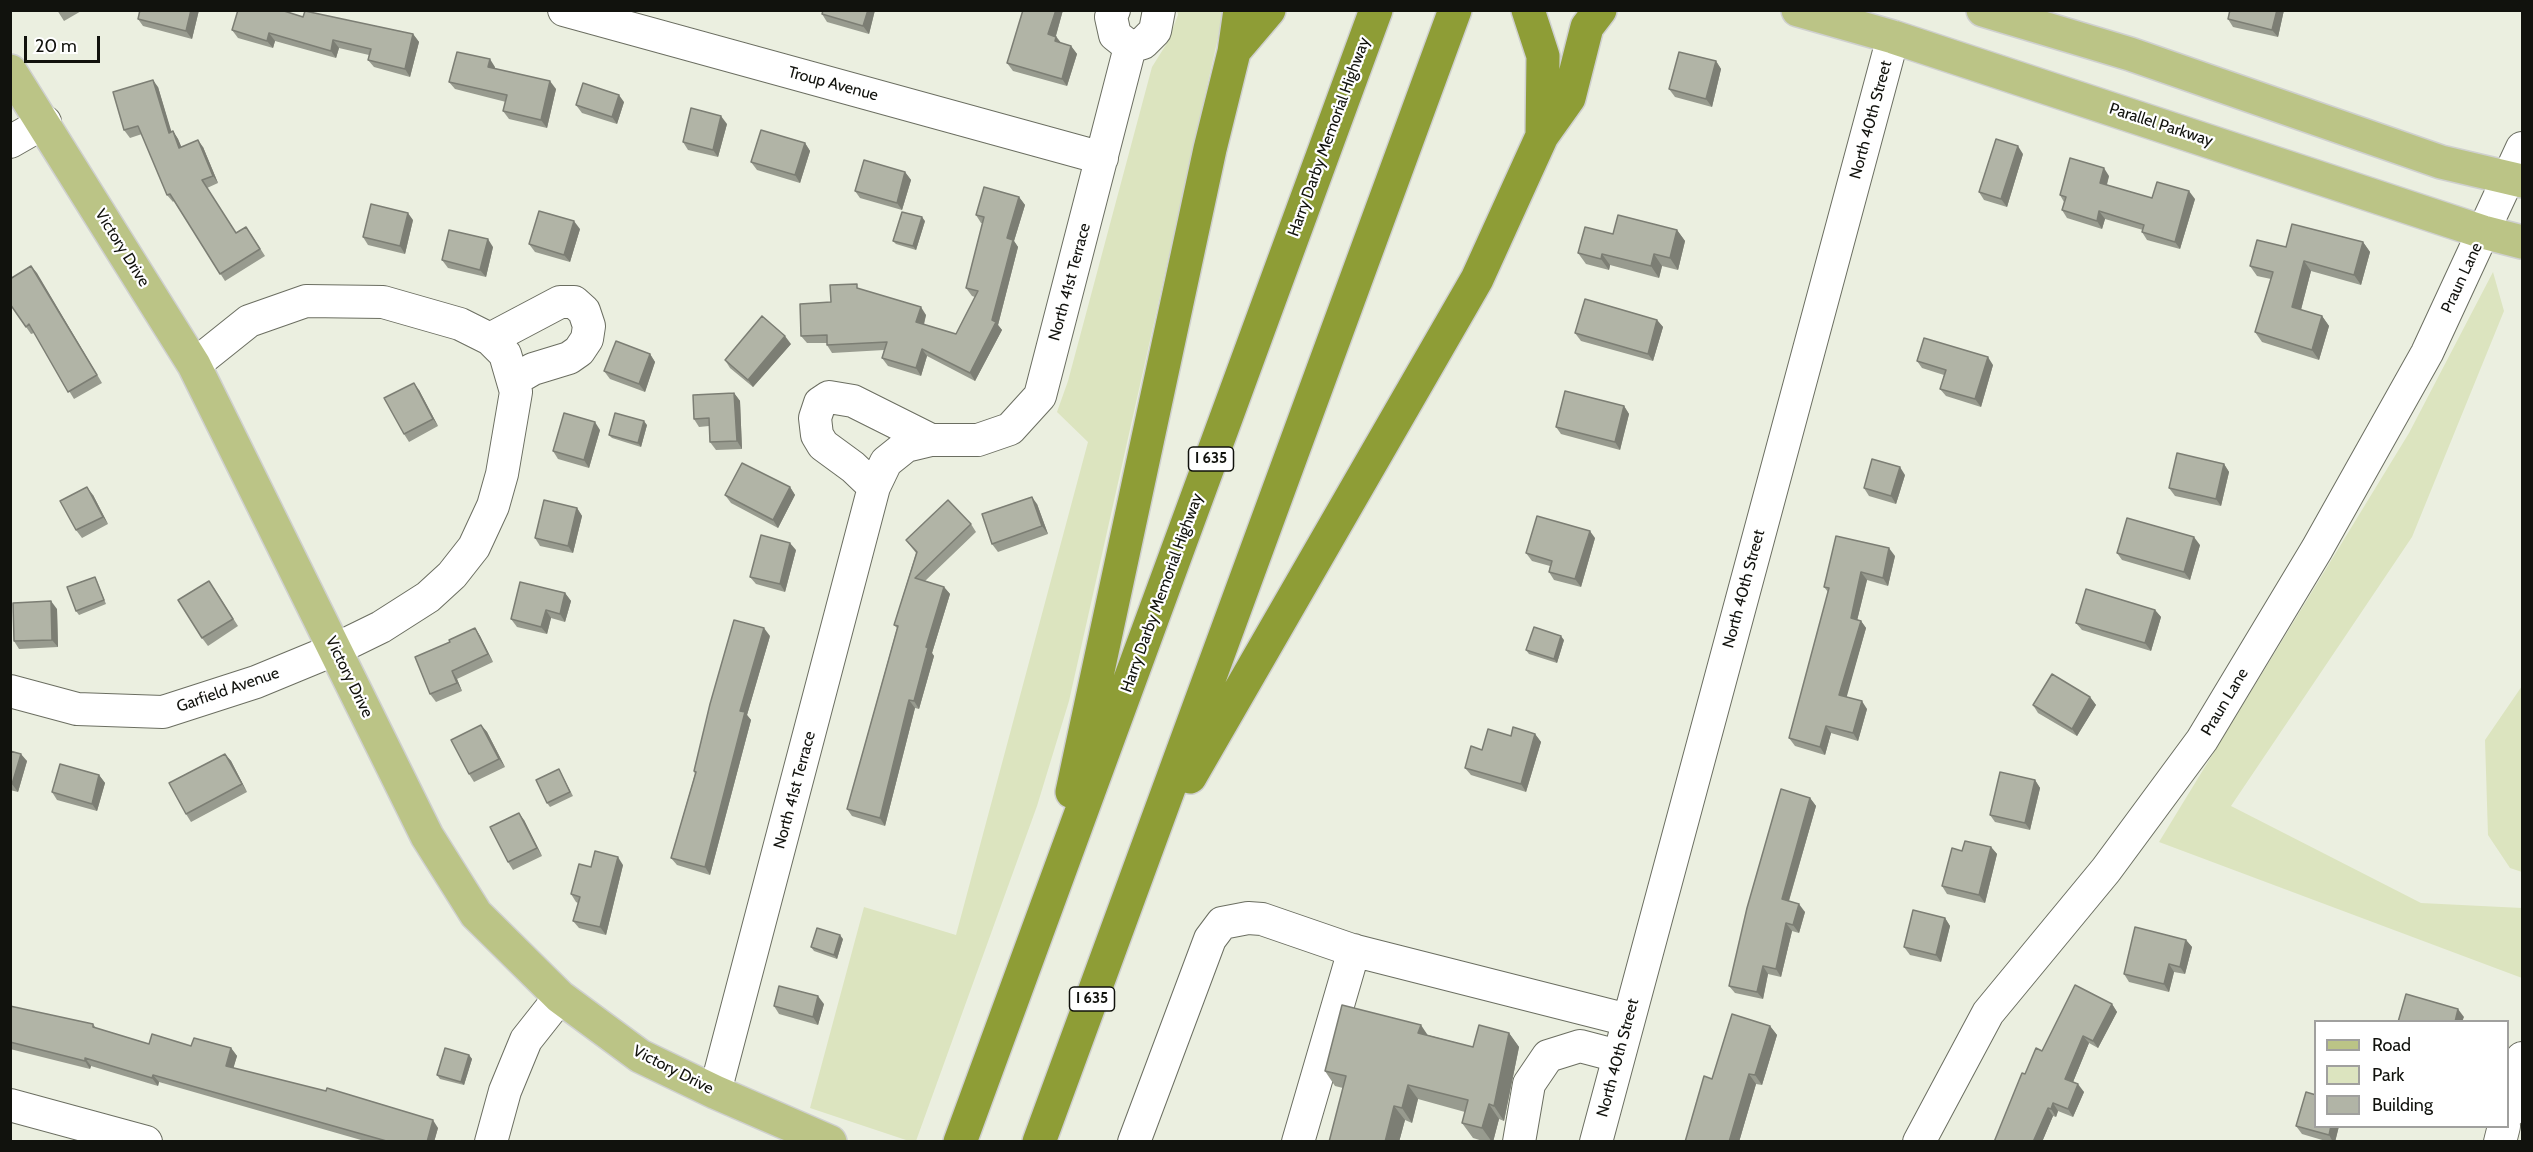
<!DOCTYPE html>
<style>
body{margin:0}
#map{position:relative;width:2533px;height:1152px;overflow:hidden;background:#ebefe0;font-family:Cabin,sans-serif}
canvas{display:block}
.frame{position:absolute;inset:0;border:12px solid #11120d;pointer-events:none}
.legend{position:absolute;left:2314px;top:1020px;width:195px;height:108px;box-sizing:border-box;background:#fff;border:2px solid #a0a09e;margin:0;padding:8px 10px;list-style:none;font-size:18px;color:#11120d}
.legend li{display:flex;align-items:center;gap:12px;height:30px}
.legend b{width:30px;border:2px solid #a0a09e}
.scale{position:absolute;left:24px;top:36px;width:76px;height:27px;box-sizing:border-box;border:3px solid #11120d;border-top:0;padding-left:8px;font-size:18px;line-height:21px;white-space:nowrap;color:#11120d;-webkit-text-stroke:4px #fff;paint-order:stroke}
</style>
<div id="map">
<canvas width="2533" height="1152"></canvas>
<div class="frame"></div>
<ul class="legend">
<li><b style="height:8px;background:#bbc486"></b>Road</li>
<li><b style="height:16px;background:#dce4bf"></b>Park</li>
<li><b style="height:16px;background:#b1b4a6"></b>Building</li>
</ul>
<div class="scale">20 m</div>
</div>
<script>
const g = document.querySelector('canvas').getContext('2d');
g.lineJoin = 'round';
function fillPath(path, color) { g.fillStyle = color; g.fill(path, 'evenodd'); }
const shape = rows => new Path2D(rows.map(r => 'M' + r).join(''));
function stroke(path, color, width, dash) { g.strokeStyle = color; g.lineWidth = width; g.lineCap = dash ? 'butt' : 'round'; g.setLineDash(dash || []); g.stroke(path); }
function label(font, color, halo, rows, align = 'center') {
  g.font = font + ' Cabin,sans-serif'; g.lineWidth = 4.5; g.setLineDash([]); g.textBaseline = 'middle'; g.strokeStyle = halo; g.fillStyle = color; for (const [text, x, y, turn = 0] of rows) {
    g.save(); g.translate(x, y); g.rotate((+turn || 0) * Math.PI / 180); g.textAlign = isNaN(turn) ? turn : align; if (halo) g.strokeText(text, 0, 0); g.fillText(text, 0, 0); g.restore();
  }
}
const green = shape([
 [1177,11,1224,11,1069,701,1037,806,916,1141,909,1141,810,1108,864,907,956,935,1088,442,1057,412,1068,381,1152,67,1167,43,1178,15],
 [2493,272,2504,311,2412,537,2231,806,2421,903,2522,908,2522,978,2159,842,2409,433],
 [2522,686,2522,872,2510,868,2488,835,2485,740]
]);
const minor = shape([
 [564,10,1102,158],
 [1114,10,1111,17,1115,35,1130,47],
 [1130,47,1143,43,1155,31,1159,10],
 [10,142,45,122],
 [490,339,560,302,574,302,584,311,589,326,587,339,579,351,569,358,533,369,514,380],
 [874,487,853,467,823,445,817,435,815,418,820,403,829,397,853,401,931,440],
 [10,691,77,709,163,712,256,682,336,649,381,627,428,597,452,575,474,547,493,506,502,474,516,392,505,354,490,339,460,324,383,302,306,301,249,321,194,365],
 [715,1092,874,487,886,462,906,446,931,440,978,440,1010,429,1040,396,1130,47],
 [10,1105,146,1142],
 [2508,1113,2522,1058],
 [491,1142,505,1091,526,1040,560,997],
 [1134,1142,1210,939,1222,923,1248,918,1262,919,1352,950,1628,1020],
 [1298,1142,1354,950],
 [1519,1142,1529,1084,1548,1056,1580,1046,1618,1056],
 [1596,1142,1893,37],
 [1919,1142,1988,1013,2106,870,2202,740,2317,549,2427,353,2522,148],
 [2500,1142,2504,1126]
]);
const major = shape([
 [1798,10,1893,37,2483,232,2522,242],
 [1983,10,2130,54,2441,162,2522,181],
 [10,71,194,365,427,836,476,914,560,997,640,1056,715,1092,830,1142]
]);
const highway = shape([
 [1528,10,1543,56,1542,136],
 [1235,50,1269,10],
 [1190,777,1477,279,1542,136,1569,98,1587,27,1600,10],
 [1072,792,1210,149,1234,52,1240,10],
 [960,1142,1376,10],
 [1039,1142,1455,10]
]);
const wall = shape([
 [57,10,83,10,64,21],
 [199,10,192,39,143,26,138,19],
 [823,10,875,10,869,34,827,22,822,14],
 [1023,10,1063,10,1056,36,1061,43,1071,46,1077,54,1067,86,1013,71,1007,63],
 [2230,10,2284,10,2278,37,2233,27,2228,19],
 [303,17,413,34,419,42,410,77,374,67,368,60,369,55,339,48,336,58,275,41,273,48,238,38,232,30],
 [1716,61,1721,69,1712,107,1675,97,1669,89],
 [495,67,495,69,556,89,547,128,509,119,503,111,506,102,455,89,449,82],
 [158,87,171,132,173,131,178,139,181,147,203,147,218,183,207,188,236,233,251,234,265,256,225,281,174,201,173,202,167,195,142,134,130,138,124,130],
 [624,102,617,124,582,113,576,105],
 [727,124,718,157,688,150,683,142],
 [805,143,810,151,800,183,757,170,751,162],
 [2023,154,2007,207,1984,200,1979,192],
 [905,172,911,180,902,210,860,198,855,191],
 [2109,176,2107,185,2152,198,2195,199,2180,249,2147,240,2142,232,2143,230,2105,219,2102,229,2067,218,2062,210,2064,202,2060,195],
 [1019,197,1025,205,1014,241,1018,247,998,325,1002,330,975,381,927,356,921,376,888,366,882,358,884,350,832,353,827,345,827,343,807,343,801,336,831,302,860,289,926,315,924,325,956,334,975,297,972,296,966,288,983,223,981,223,976,215],
 [413,220,405,254,368,245,363,237],
 [925,221,916,250,896,244,893,241],
 [580,229,570,262,535,252,529,244],
 [1677,230,1685,241,1678,270,1662,266,1659,278,1610,265,1609,270,1586,264,1578,253,1613,234],
 [2363,242,2370,252,2361,285,2311,271,2301,310,2322,316,2329,326,2319,360,2262,342,2255,332,2271,279,2257,276,2250,266,2286,247],
 [493,247,486,277,448,268,442,260],
 [31,266,102,383,74,399,34,333,31,334,10,304],
 [1657,320,1663,327,1653,361,1581,341,1575,333],
 [791,344,753,387,730,368,725,360],
 [650,354,655,362,645,392,610,379,604,371],
 [1917,361,1993,365,1981,407,1946,396,1940,389,1944,375,1922,368],
 [419,390,438,426,409,442,404,434],
 [734,393,740,401,742,449,716,450,710,442,709,426,699,427,694,419],
 [1624,406,1629,414,1620,450,1561,434,1556,427],
 [647,425,641,447,612,438,609,435],
 [600,430,589,468,558,459,553,451],
 [2224,464,2229,472,2221,506,2175,496,2169,488],
 [1905,475,1896,504,1869,496,1864,488],
 [790,487,795,495,778,528,731,503,725,495],
 [93,495,108,524,82,538,76,530],
 [1037,504,1048,534,998,552,992,544],
 [577,508,582,516,573,553,540,546,535,538],
 [971,524,976,532,925,581,944,587,950,594,932,653,934,656,919,709,915,708,885,826,852,816,847,809,897,628,894,625,916,553,906,540],
 [1595,538,1581,587,1554,580,1549,572,1550,566,1532,561,1526,553],
 [2200,545,2190,580,2122,560,2117,553],
 [796,550,785,592,756,584,750,577],
 [1895,556,1888,586,1867,580,1857,620,1861,621,1866,628,1846,697,1867,709,1858,741,1831,733,1825,755,1795,746,1789,738,1828,592,1824,587],
 [95,577,97,581,106,604,79,615,76,611],
 [214,588,238,626,208,646,202,638],
 [565,593,571,601,565,622,551,618,547,634,517,627,511,619],
 [57,609,58,647,19,649,14,641],
 [2155,610,2161,617,2151,651,2082,630,2076,623],
 [475,628,480,636,493,662,457,679,462,691,436,702,430,694,450,642],
 [770,636,747,715,751,720,710,875,677,865,671,858,695,774,694,771],
 [1564,640,1557,663,1529,654,1526,650],
 [2090,697,2096,705,2077,736,2038,713,2033,705],
 [481,725,487,732,505,767,474,782,469,774],
 [1535,734,1541,742,1526,792,1471,775,1465,768,1511,736],
 [10,751,27,761,18,792,10,790],
 [225,754,231,761,247,792,191,822,186,814],
 [559,769,573,796,550,807,547,803],
 [99,775,105,783,97,811,57,800,52,792],
 [2035,780,2040,788,2030,830,1995,822,1990,815],
 [1810,798,1816,806,1789,901,1805,912,1799,933,1792,931,1781,977,1768,974,1763,999,1735,993,1729,986],
 [524,820,542,856,513,870,508,862],
 [1991,847,1997,854,1985,903,1947,894,1942,886,1962,851],
 [623,865,606,935,579,928,573,921,578,903,576,902,571,894,591,867],
 [1945,918,1950,926,1941,962,1910,955,1904,947],
 [843,939,837,959,814,951,811,947],
 [2186,940,2192,947,2185,974,2174,972,2169,992,2129,982,2124,974],
 [824,1004,818,1025,779,1014,774,1006],
 [2112,1004,2117,1012,2098,1048,2089,1043,2073,1082,2084,1092,2073,1117,2058,1111,2056,1117,2053,1116,2042,1142,1994,1142,2025,1074,2042,1051],
 [10,1006,93,1024,96,1028,149,1044,231,1048,237,1056,233,1068,438,1128,434,1142,368,1142,159,1082,158,1086,91,1066,90,1069,10,1049],
 [1770,1026,1777,1035,1762,1085,1756,1084,1739,1142,1685,1142],
 [1509,1033,1519,1047,1504,1121,1499,1119,1493,1142,1486,1142,1473,1138,1462,1123,1465,1112,1418,1099,1412,1123,1405,1120,1399,1142,1329,1142,1343,1088,1335,1086,1325,1071,1428,1035,1473,1047],
 [469,1055,472,1059,464,1085,440,1079,437,1075],
 [2296,1126,2339,1126,2335,1142,2329,1142,2302,1134]
]);
const shadedWall = shape([
 [191,10,199,10,192,39,186,31],
 [868,10,875,10,869,34,863,26],
 [1056,10,1063,10,1054,42,1048,34],
 [2277,10,2284,10,2278,37,2272,30],
 [269,33,275,41,273,48,267,41],
 [413,34,419,42,410,77,405,69],
 [1056,37,1062,44,1055,41],
 [333,40,339,48,336,58,331,51],
 [1071,46,1077,54,1067,86,1062,79],
 [490,59,495,67,494,75,488,67],
 [1716,61,1721,69,1712,107,1706,99],
 [153,80,158,87,174,140,169,133],
 [550,81,556,89,547,128,541,120],
 [619,95,624,102,617,124,612,117],
 [721,116,727,124,718,157,713,150],
 [173,131,178,139,185,155,179,148],
 [198,140,203,147,218,183,213,176],
 [805,143,810,151,800,183,795,175],
 [2018,146,2023,154,2007,207,2001,199],
 [2104,168,2109,176,2105,190,2100,183],
 [905,172,911,180,902,210,897,203],
 [2189,191,2195,199,2180,249,2175,242],
 [1019,197,1025,205,1014,241,1018,247,998,325,1002,330,975,381,970,373,992,320,1007,238],
 [2099,211,2105,219,2102,229,2097,221],
 [408,213,413,220,405,254,400,246],
 [922,217,925,221,916,250,913,246],
 [574,221,580,229,570,262,564,255],
 [1677,230,1685,241,1678,270,1670,258],
 [488,239,493,247,486,277,480,270],
 [2363,242,2370,252,2361,285,2354,275],
 [1602,254,1610,265,1609,270,1601,259],
 [1654,254,1662,266,1659,278,1651,266],
 [2304,261,2311,271,2299,317,2292,307],
 [31,266,37,273,102,383,97,375],
 [921,307,926,315,922,330,916,322],
 [2322,316,2329,326,2319,360,2312,350],
 [1657,320,1663,327,1653,361,1648,354],
 [785,336,791,344,753,387,748,380],
 [922,349,927,356,921,376,916,368],
 [650,354,655,362,645,392,639,384],
 [1988,357,1993,365,1981,407,1975,399],
 [414,383,419,390,438,426,433,419],
 [734,393,740,401,742,449,737,441],
 [1624,406,1629,414,1620,450,1615,442],
 [644,421,647,425,641,447,638,443],
 [595,422,600,430,589,468,584,460],
 [2224,464,2229,472,2221,506,2216,499],
 [1900,467,1905,475,1896,504,1891,496],
 [87,487,93,495,108,524,103,517],
 [790,487,795,495,778,528,773,520],
 [1032,497,1037,504,1048,534,1042,526],
 [577,508,582,516,573,553,568,546],
 [1590,531,1595,538,1581,587,1575,579],
 [2194,537,2200,545,2190,580,2184,572],
 [790,543,796,550,785,592,780,584],
 [1889,548,1895,556,1888,586,1883,578],
 [1861,572,1867,580,1856,625,1851,618],
 [944,587,950,594,932,653,934,656,919,709,914,701,926,647],
 [565,593,571,601,565,622,560,614],
 [51,601,57,609,58,647,52,640],
 [546,610,551,618,547,634,541,627],
 [2155,610,2161,617,2151,651,2145,643],
 [1861,621,1866,628,1845,703,1839,695],
 [475,628,480,636,493,662,488,654],
 [764,628,770,636,747,715,751,720,710,875,705,867,740,711],
 [1561,636,1564,640,1557,663,1554,659],
 [452,671,457,679,462,691,457,683],
 [2090,697,2096,705,2077,736,2072,729],
 [909,700,915,708,885,826,880,818],
 [1862,701,1867,709,1858,741,1853,733],
 [481,725,487,732,505,767,499,759],
 [1826,726,1831,733,1825,755,1820,747],
 [1535,734,1541,742,1526,792,1521,784],
 [21,754,27,761,18,792,12,784],
 [225,754,231,761,247,792,242,784],
 [99,775,105,783,97,811,92,804],
 [2035,780,2040,788,2030,830,2025,823],
 [1810,798,1816,806,1787,907,1782,899],
 [519,813,524,820,542,856,537,848],
 [1991,847,1997,854,1985,903,1979,895],
 [618,857,623,865,606,935,600,927],
 [1799,904,1805,912,1799,933,1793,925],
 [1945,918,1950,926,1941,962,1936,955],
 [1786,923,1792,931,1781,977,1776,969],
 [840,935,843,939,837,959,834,955],
 [2186,940,2192,947,2185,974,2180,967],
 [2169,964,2174,972,2169,992,2164,984],
 [1763,966,1768,974,1763,999,1757,992],
 [818,996,824,1004,818,1025,813,1017],
 [2112,1004,2117,1012,2098,1048,2093,1041],
 [2458,1009,2464,1017,2462,1022,2455,1022],
 [1421,1025,1431,1040,1418,1033],
 [1770,1026,1777,1035,1762,1085,1755,1075],
 [1509,1033,1519,1047,1504,1121,1494,1106],
 [2083,1036,2089,1043,2071,1087,2065,1079],
 [231,1048,237,1056,232,1073,226,1066],
 [469,1055,472,1059,464,1085,461,1082],
 [85,1058,91,1066,90,1069,85,1061],
 [1749,1074,1756,1084,1739,1142,1729,1142],
 [153,1075,159,1082,158,1086,152,1078],
 [2078,1084,2084,1092,2073,1117,2068,1109],
 [1408,1085,1418,1099,1412,1123,1402,1108],
 [2053,1103,2058,1111,2056,1117,2051,1109],
 [1489,1104,1499,1119,1493,1142,1492,1142,1482,1128],
 [1394,1106,1405,1120,1399,1142,1385,1142],
 [2048,1108,2053,1116,2042,1142,2033,1142],
 [433,1120,438,1128,434,1142,427,1142],
 [2331,1126,2339,1126,2335,1142,2333,1142,2329,1135]
]);
const building = shape([
 [140,10,191,10,186,31,138,19,140,10],
 [238,10,281,10,303,17,305,11,413,34,405,69,368,60,371,49,333,40,331,51,269,33,267,41,232,30,238,10],
 [823,10,868,10,863,26,822,14,823,10],
 [1023,10,1056,10,1048,34,1056,37,1055,41,1071,46,1062,79,1007,63,1023,10],
 [2230,10,2277,10,2272,30,2228,19,2230,10],
 [457,52,490,59,488,67,550,81,541,120,503,111,507,95,449,82,457,52],
 [1679,52,1716,61,1706,99,1669,89,1679,52],
 [153,80,169,133,173,131,179,148,198,140,213,176,202,180,236,233,246,227,260,249,220,274,170,194,167,195,138,126,124,130,113,92,153,80],
 [583,83,619,95,612,117,576,105,583,83],
 [691,108,721,116,713,150,683,142,691,108],
 [761,130,805,143,795,175,751,162,761,130],
 [1996,139,2018,146,2001,199,1979,192,1996,139],
 [2070,158,2104,168,2100,183,2152,198,2157,182,2189,191,2175,242,2142,232,2144,225,2099,211,2097,221,2062,210,2066,197,2060,195,2070,158],
 [864,160,905,172,897,203,855,191,864,160],
 [984,187,1019,197,1007,238,1013,240,992,320,996,322,970,373,922,349,916,368,882,358,887,342,827,345,827,335,801,336,800,304,831,302,830,285,857,284,857,288,921,307,916,322,956,334,978,291,966,288,984,217,976,215,984,187],
 [371,204,408,213,400,246,363,237,371,204],
 [539,211,574,221,564,255,529,244,539,211],
 [902,212,922,217,913,246,893,241,902,212],
 [1618,215,1677,230,1670,258,1654,254,1651,266,1602,254,1601,259,1578,253,1585,227,1613,234,1618,215],
 [2292,224,2363,242,2354,275,2304,261,2292,307,2322,316,2312,350,2255,332,2273,272,2250,266,2257,240,2286,247,2292,224],
 [449,230,488,239,480,270,442,260,449,230],
 [31,266,97,375,68,392,29,324,26,327,10,304,10,279,31,266],
 [1585,299,1657,320,1648,354,1575,333,1585,299],
 [762,316,785,336,748,380,725,360,762,316],
 [1924,338,1988,357,1975,399,1940,389,1946,370,1917,361,1924,338],
 [616,341,650,354,639,384,604,371,616,341],
 [414,383,433,419,404,434,384,398,414,383],
 [1565,391,1624,406,1615,442,1556,427,1565,391],
 [734,393,737,441,710,442,709,418,694,419,693,395,734,393],
 [564,413,595,422,584,460,553,451,564,413],
 [615,413,644,421,638,443,609,435,615,413],
 [2177,453,2224,464,2216,499,2169,488,2177,453],
 [1872,459,1900,467,1891,496,1864,488,1872,459],
 [742,463,790,487,773,520,725,495,742,463],
 [87,487,103,517,76,530,60,501,87,487],
 [1032,497,1042,526,992,544,982,514,1032,497],
 [544,500,577,508,568,546,535,538,544,500],
 [948,500,971,524,915,578,944,587,926,647,928,648,914,701,909,700,880,818,847,809,898,626,894,625,917,552,906,540,948,500],
 [1537,516,1590,531,1575,579,1549,572,1552,561,1526,553,1537,516],
 [2127,518,2194,537,2184,572,2117,553,2127,518],
 [761,535,790,543,780,584,750,577,761,535],
 [1836,536,1889,548,1883,578,1861,572,1851,618,1861,621,1839,695,1862,701,1853,733,1826,726,1820,747,1789,738,1829,588,1824,587,1836,536],
 [95,577,104,600,76,611,67,587,95,577],
 [209,581,233,619,202,638,178,600,209,581],
 [520,582,565,593,560,614,546,610,541,627,511,619,520,582],
 [2086,589,2155,610,2145,643,2076,623,2086,589],
 [51,601,52,640,14,641,13,603,51,601],
 [734,620,764,628,740,711,745,712,705,867,671,858,696,772,694,771,710,704,734,620],
 [1534,627,1561,636,1554,659,1526,650,1534,627],
 [475,628,488,654,452,671,457,683,430,694,415,657,450,642,449,640,475,628],
 [2052,674,2090,697,2072,729,2033,705,2052,674],
 [481,725,499,759,469,774,451,740,481,725],
 [1513,727,1535,734,1521,784,1465,768,1471,746,1482,750,1488,729,1511,736,1513,727],
 [10,751,21,754,12,784,10,784,10,751],
 [225,754,242,784,186,814,169,783,225,754],
 [60,764,99,775,92,804,52,792,60,764],
 [559,769,570,792,547,803,536,780,559,769],
 [2000,772,2035,780,2025,823,1990,815,2000,772],
 [1781,789,1810,798,1782,899,1799,904,1793,925,1786,923,1776,969,1763,966,1757,992,1729,986,1747,908,1781,789],
 [519,813,537,848,508,862,490,827,519,813],
 [1965,841,1991,847,1979,895,1942,886,1952,848,1962,851,1965,841],
 [595,851,618,857,600,927,573,921,580,897,571,894,579,864,591,867,595,851],
 [1913,910,1945,918,1936,955,1904,947,1913,910],
 [2135,927,2186,940,2180,967,2169,964,2164,984,2124,974,2135,927],
 [817,928,840,935,834,955,811,947,817,928],
 [2075,985,2112,1004,2093,1041,2083,1036,2065,1079,2078,1084,2068,1109,2053,1103,2051,1109,2048,1108,2033,1142,1994,1142,2022,1073,2025,1074,2036,1048,2042,1051,2075,985],
 [779,986,818,996,813,1017,774,1006,779,986],
 [2406,994,2458,1009,2455,1022,2398,1022,2406,994],
 [1342,1005,1421,1025,1418,1033,1473,1047,1479,1025,1509,1033,1494,1106,1489,1104,1482,1128,1462,1123,1468,1100,1408,1085,1402,1108,1394,1106,1385,1142,1329,1142,1346,1076,1325,1071,1342,1005],
 [10,1006,93,1024,93,1027,149,1044,152,1034,191,1046,194,1038,231,1048,226,1066,326,1091,327,1088,433,1120,427,1142,390,1142,153,1075,152,1078,85,1058,85,1061,10,1042,10,1006],
 [1732,1014,1770,1026,1755,1075,1749,1074,1729,1142,1685,1142,1704,1076,1712,1079,1732,1014],
 [445,1048,469,1055,461,1082,437,1075,445,1048],
 [2306,1092,2316,1095,2316,1126,2331,1126,2329,1135,2296,1126,2306,1092]
]);
const shields = [
 [1211,459,45],
 [1092,999,45]
];
const shieldNames = [
 ["I 635",1211,459],
 ["I 635",1092,999]
];
const streetNames = [
 ["Troup Avenue",833,84,15],
 ["North 40th Street",1871,120,-75],
 ["Parallel Parkway",2161,125,18],
 ["Harry Darby Memorial Highway",1329,137,-70],
 ["Victory Drive",122,248,58],
 ["Praun Lane",2462,278,-65],
 ["North 41st Terrace",1070,282,-75],
 ["North 40th Street",1744,589,-75],
 ["Harry Darby Memorial Highway",1162,593,-70],
 ["Victory Drive",349,677,64],
 ["Garfield Avenue",228,690,-19],
 ["Praun Lane",2225,702,-59],
 ["North 41st Terrace",795,790,-75],
 ["North 40th Street",1618,1058,-75],
 ["Victory Drive",673,1070,27]
];
fillPath(green, '#dce4bf');
stroke(minor, '#6b6e61', 34);
stroke(major, '#cfd0cf', 36);
stroke(highway, '#cfd0cf', 36);
stroke(minor, '#fff', 32);
stroke(major, '#bbc486', 33);
stroke(highway, '#8e9d36', 33);
fillPath(wall, '#989b8f');
fillPath(shadedWall, '#7c7e74');
fillPath(building, '#b1b4a6');
stroke(building, '#7c7e74', 1.5);
for (const [x, y, w] of shields) { const box = new Path2D(); box.roundRect(x - w / 2, y - 12, w, 24, 4.5); g.fillStyle = '#fff'; g.fill(box); stroke(box, '#11120d', 1.5); }
label('bold 15px', '#11120d', null, shieldNames);
label('16px', '#11120d', '#fff', streetNames);
</script>
